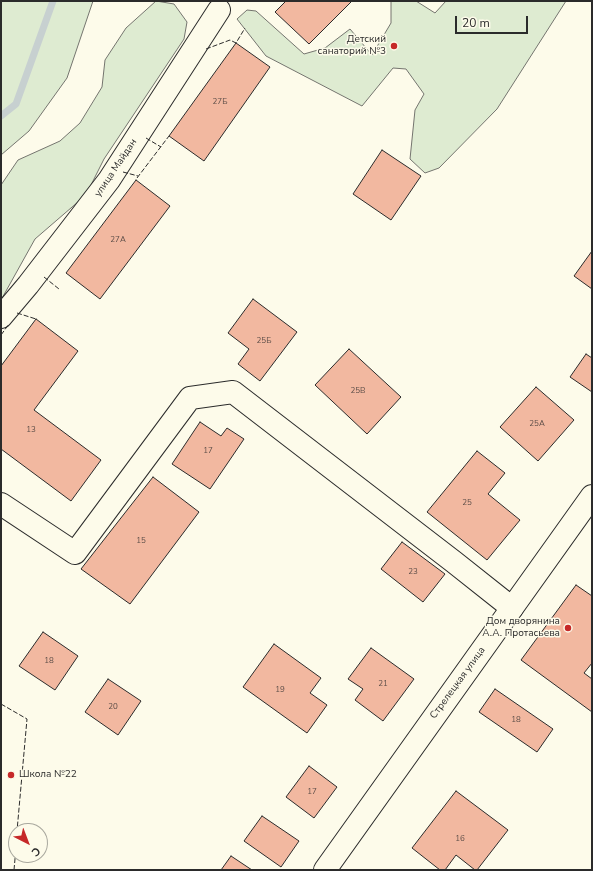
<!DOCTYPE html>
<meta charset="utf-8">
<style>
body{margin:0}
#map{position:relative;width:593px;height:871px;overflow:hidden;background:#fdfbea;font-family:"Nunito Sans",sans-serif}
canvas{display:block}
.frame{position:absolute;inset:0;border:2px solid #2b2b2b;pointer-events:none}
.north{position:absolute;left:8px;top:823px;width:40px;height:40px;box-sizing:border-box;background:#fdfbea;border:1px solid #a9a89e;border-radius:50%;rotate:138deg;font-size:11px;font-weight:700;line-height:16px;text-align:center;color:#2b2b2b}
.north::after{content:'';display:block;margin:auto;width:14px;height:18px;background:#c62828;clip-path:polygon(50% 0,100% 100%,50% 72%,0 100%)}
.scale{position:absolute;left:455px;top:16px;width:73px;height:18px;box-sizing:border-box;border:2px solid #2b2b2b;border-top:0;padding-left:5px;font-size:12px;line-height:14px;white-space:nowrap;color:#2b2b2b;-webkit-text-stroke:3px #fdfbea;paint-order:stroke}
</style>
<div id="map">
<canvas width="593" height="871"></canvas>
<div class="frame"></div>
<div class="north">С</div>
<div class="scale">20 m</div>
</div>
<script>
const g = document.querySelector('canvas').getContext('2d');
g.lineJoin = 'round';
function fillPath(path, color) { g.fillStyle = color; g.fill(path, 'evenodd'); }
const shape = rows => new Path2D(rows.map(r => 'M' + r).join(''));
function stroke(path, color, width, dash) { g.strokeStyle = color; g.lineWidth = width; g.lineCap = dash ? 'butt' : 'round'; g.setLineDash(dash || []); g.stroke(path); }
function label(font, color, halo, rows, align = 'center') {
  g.font = font + ' "Nunito Sans",sans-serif'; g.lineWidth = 3; g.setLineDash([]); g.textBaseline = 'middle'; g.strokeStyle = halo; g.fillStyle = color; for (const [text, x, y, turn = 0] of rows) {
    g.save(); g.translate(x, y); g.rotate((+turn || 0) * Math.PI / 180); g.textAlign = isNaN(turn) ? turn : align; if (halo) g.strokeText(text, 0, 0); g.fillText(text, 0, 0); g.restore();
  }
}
const green = shape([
 [1,1,93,1,67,78,29,131,1,155,1,1],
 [156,1,174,4,187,22,184,39,104,159,86,195,35,239,1,300,1,185,18,160,60,141,80,123,102,87,105,60,126,28,156,1],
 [391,1,416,1,435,13,446,1,566,1,497,109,439,168,425,173,410,159,415,110,424,94,406,69,393,68,362,106,266,56,237,19,247,10,256,11,304,54,325,48,350,29,372,55,391,23,391,1]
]);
const stream = shape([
 [1,116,16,104,53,1]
]);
const building = shape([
 [286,1,352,1,309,44,275,12,286,1],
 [236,43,270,67,204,161,169,136,236,43],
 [382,150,421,176,391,220,353,194,382,150],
 [136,180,170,206,100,299,66,273,136,180],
 [592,251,592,289,574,276,592,251],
 [253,299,297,332,260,381,238,364,249,349,228,333,253,299],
 [36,319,78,351,34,410,101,460,71,501,1,449,1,366,36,319],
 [349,349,401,397,367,434,315,385,349,349],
 [586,354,592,358,592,392,570,377,586,354],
 [536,387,574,420,538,461,500,427,536,387],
 [200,422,221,436,227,428,244,439,210,489,172,464,200,422],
 [477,451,505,473,488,494,520,520,487,560,427,512,477,451],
 [153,477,199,512,130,604,81,569,153,477],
 [402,542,445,574,423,602,381,569,402,542],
 [576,585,592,596,592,663,584,673,592,679,592,712,521,660,576,585],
 [43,632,78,656,55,690,19,666,43,632],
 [274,644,321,678,310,693,327,705,307,733,243,687,274,644],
 [371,648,414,679,383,721,355,700,363,689,348,679,371,648],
 [108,679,141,701,118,735,85,712,108,679],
 [495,689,553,729,537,752,479,712,495,689],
 [309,766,337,787,314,818,286,797,309,766],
 [456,791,508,830,477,870,475,870,456,855,445,870,440,870,412,848,456,791],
 [262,816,299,841,281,867,244,841,262,816],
 [231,856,252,870,221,870,231,856]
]);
const minor = shape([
 [1,317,28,285,109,180,219,10],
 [325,870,512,608]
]);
const tertiary = shape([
 [1,504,75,553,190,398,233,392,454,562,512,608,592,496]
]);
const fence = shape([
 [206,49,230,40,236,43,245,28],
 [146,138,161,147],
 [123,172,138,176],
 [137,178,169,136],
 [44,277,59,289],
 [17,313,36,319],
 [1,335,9,324],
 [1,704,27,719,17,831],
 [14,870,16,848]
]);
const markers = [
 [394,46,4,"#c62828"],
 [568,628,4,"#c62828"],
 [11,775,4,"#c62828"]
];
const numberNames = [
 ["27Б",220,102],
 ["27А",118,240],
 ["25Б",264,341],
 ["25В",358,391],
 ["25А",537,424],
 ["13",31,430],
 ["17",208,451],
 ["25",467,503],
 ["15",141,541],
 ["23",413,572],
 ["18",49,661],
 ["21",383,684],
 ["19",280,690],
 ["20",113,707],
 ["18",516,720],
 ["17",312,792],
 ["16",460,839]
];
const poiNames = [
 ["Детский",386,40],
 ["санаторий №3",386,52],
 ["Дом дворянина",560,622],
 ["А.А. Протасьева",560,634],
 ["Школа №22",19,775,"left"]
];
const streetNames = [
 ["улица Майдан",116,168,-56],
 ["Стрелецкая улица",458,683,-54]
];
fillPath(green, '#deebd1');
stroke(green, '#74746e', 1);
stroke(stream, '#c7d0d0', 7);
fillPath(building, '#f2b8a0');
stroke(building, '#2b2b2b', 1);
stroke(minor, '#2b2b2b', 24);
stroke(tertiary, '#2b2b2b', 24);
stroke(minor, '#fdfbea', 22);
stroke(tertiary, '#fdfbea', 22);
stroke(fence, '#2b2b2b', 1, [5, 2]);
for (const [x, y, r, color] of markers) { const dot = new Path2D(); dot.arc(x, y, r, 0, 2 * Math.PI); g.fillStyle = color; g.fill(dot); stroke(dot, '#fdfbea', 1.5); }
label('8px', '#5d4e48', null, numberNames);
label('10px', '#2b2b2b', '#fdfbea', poiNames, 'right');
label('10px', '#2b2b2b', '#fdfbea', streetNames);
</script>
